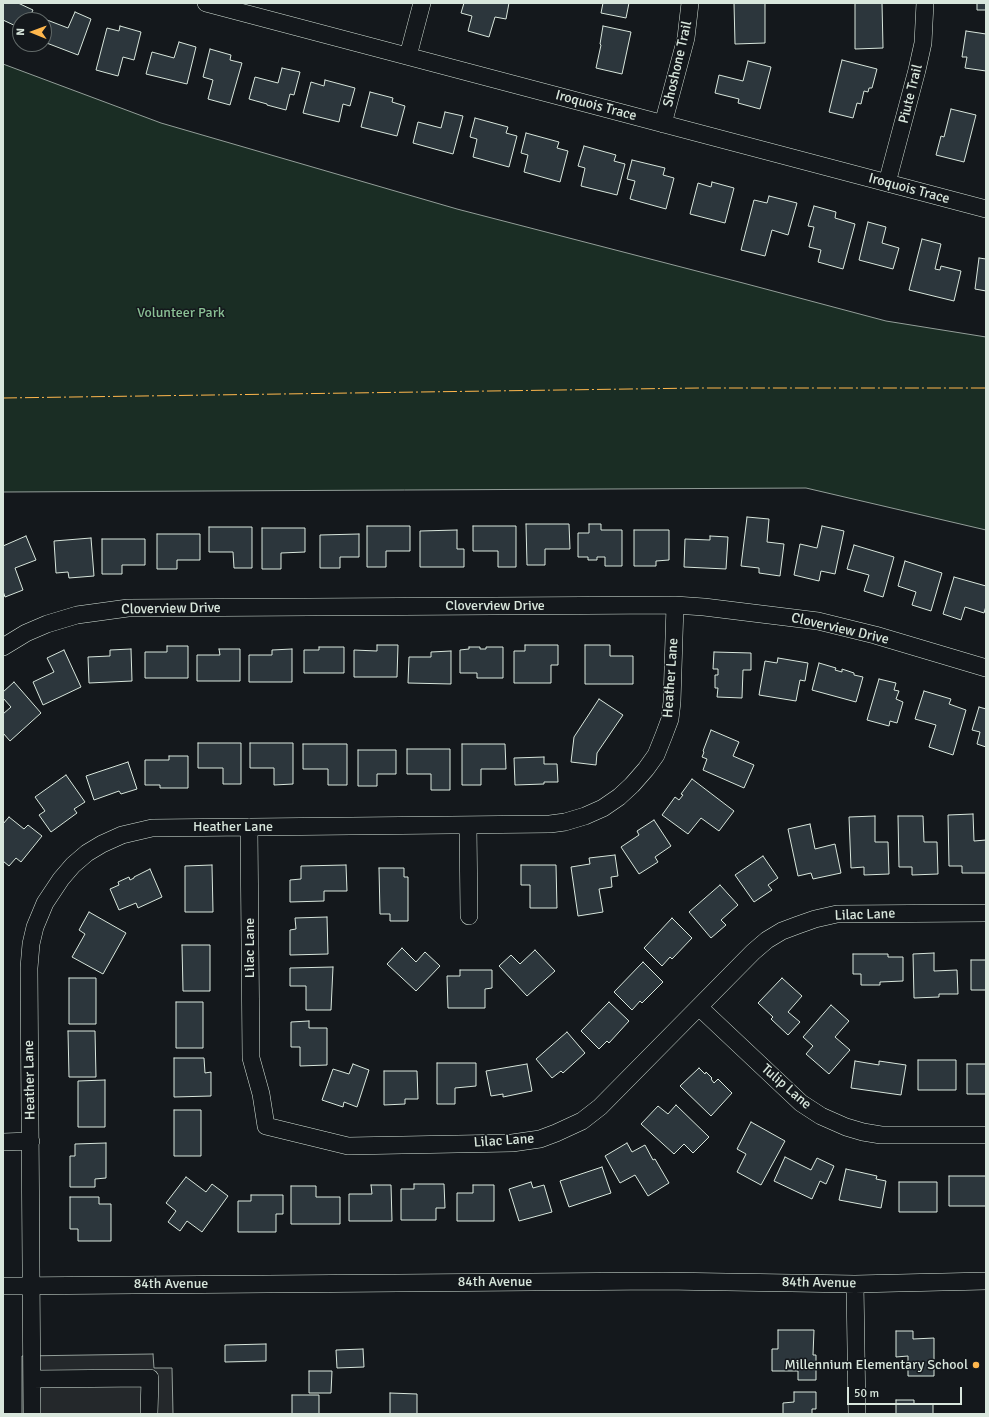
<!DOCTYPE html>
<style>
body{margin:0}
#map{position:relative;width:989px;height:1417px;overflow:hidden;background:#14181c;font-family:Signika,sans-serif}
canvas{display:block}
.frame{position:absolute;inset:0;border:4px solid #d8e6dc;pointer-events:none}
.north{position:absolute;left:12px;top:12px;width:40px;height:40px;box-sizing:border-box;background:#14181c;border:1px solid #626a69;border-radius:50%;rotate:271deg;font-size:11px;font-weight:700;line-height:16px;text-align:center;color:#d8e6dc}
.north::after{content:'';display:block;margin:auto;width:14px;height:18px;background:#ffb74d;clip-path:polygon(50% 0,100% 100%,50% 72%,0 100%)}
.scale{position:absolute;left:847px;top:1387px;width:115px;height:18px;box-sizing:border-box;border:2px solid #d8e6dc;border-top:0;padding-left:5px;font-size:12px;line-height:14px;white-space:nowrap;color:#d8e6dc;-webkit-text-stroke:3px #14181c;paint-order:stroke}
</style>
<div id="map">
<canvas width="989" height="1417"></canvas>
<div class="frame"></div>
<div class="north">N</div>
<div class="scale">50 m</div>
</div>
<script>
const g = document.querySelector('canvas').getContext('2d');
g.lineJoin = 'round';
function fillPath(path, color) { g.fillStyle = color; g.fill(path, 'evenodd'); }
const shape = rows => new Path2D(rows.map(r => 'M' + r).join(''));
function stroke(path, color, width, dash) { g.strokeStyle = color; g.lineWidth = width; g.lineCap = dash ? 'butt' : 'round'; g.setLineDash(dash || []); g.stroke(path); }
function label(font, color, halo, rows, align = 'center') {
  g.font = font + ' Signika,sans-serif'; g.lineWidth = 3; g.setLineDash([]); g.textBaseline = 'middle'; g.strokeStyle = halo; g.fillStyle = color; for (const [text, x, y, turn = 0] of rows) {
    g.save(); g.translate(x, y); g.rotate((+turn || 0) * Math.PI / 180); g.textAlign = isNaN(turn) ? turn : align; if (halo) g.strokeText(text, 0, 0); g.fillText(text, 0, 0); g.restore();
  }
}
const green = shape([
 [3,64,161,123,457,209,743,283,886,321,986,337,986,530,806,488,3,492,3,64]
]);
const parking = shape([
 [153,1354,154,1368,172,1368,173,1414,22,1414,22,1356,153,1354]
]);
const building = shape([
 [3,3,18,3,33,10,28,20,20,20,20,28,3,20,3,3],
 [464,3,509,3,506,19,495,17,489,37,468,31,472,16,461,13,464,3],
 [603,3,629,3,626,18,601,13,603,3],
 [734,3,765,3,765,43,735,44,734,3],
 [855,3,882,3,883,48,855,49,855,3],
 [977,3,986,3,986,10,977,10,977,3],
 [75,12,91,19,78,55,44,42,44,27,47,20,68,28,75,12],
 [120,26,141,32,134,60,123,57,118,76,96,70,107,28,119,31,120,26],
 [603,26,631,32,622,74,596,68,601,45,600,44,603,26],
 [966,31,986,34,986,71,965,68,967,57,962,57,966,31],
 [179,42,196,47,187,84,146,74,152,52,174,58,179,42],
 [210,49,231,55,230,60,242,63,230,105,208,99,213,80,203,77,210,49],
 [842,60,877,69,872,88,869,88,868,92,864,91,861,104,857,103,853,118,829,112,842,60],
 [748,61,771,67,760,109,738,103,739,99,715,93,719,75,743,81,748,61],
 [282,68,300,72,294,95,290,94,286,110,267,105,267,104,249,99,255,77,278,83,282,68],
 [325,80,355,88,350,106,343,104,339,122,303,113,311,82,324,86,325,80],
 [370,92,393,98,392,102,405,106,397,136,361,127,370,92],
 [951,109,976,115,964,162,936,155,941,136,944,137,951,109],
 [445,112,463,116,453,154,413,143,418,122,441,128,445,112],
 [475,118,508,127,506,133,517,136,509,167,473,157,477,139,470,137,475,118],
 [526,133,559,142,557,148,568,151,560,182,524,172,528,155,521,153,526,133],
 [584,146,616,155,614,161,625,164,617,195,581,186,585,168,578,166,584,146],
 [632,160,665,168,663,175,674,178,666,209,630,199,635,181,627,179,632,160],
 [712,182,734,188,725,223,690,214,698,183,711,187,712,182],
 [769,196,797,203,788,235,772,230,765,256,741,250,754,200,767,203,769,196],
 [814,206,836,212,835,218,855,224,843,269,818,262,821,250,809,247,814,227,808,226,814,206],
 [868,222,886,227,882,243,899,248,893,269,859,260,868,222],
 [922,239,941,244,935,269,940,270,941,266,961,271,954,301,909,290,922,239],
 [979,258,986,259,986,291,975,289,979,258],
 [747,517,769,519,767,542,784,544,780,576,759,573,759,568,741,566,747,517],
 [526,524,569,524,570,549,545,549,545,565,527,565,526,524],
 [589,524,601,524,601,530,622,530,622,566,605,566,605,557,597,557,597,560,588,560,588,557,578,557,578,533,589,533,589,524],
 [367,526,410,526,410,551,386,551,386,567,367,567,367,526],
 [473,526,516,526,516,567,498,567,498,551,473,551,473,526],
 [822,526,844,531,835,574,821,571,819,581,794,575,800,544,817,548,822,526],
 [209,527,252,527,252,568,234,568,233,552,209,552,209,527],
 [262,528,305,528,305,552,281,553,281,569,262,569,262,528],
 [457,530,457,549,464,549,464,567,420,567,420,531,457,530],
 [634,530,669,530,669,560,656,561,656,566,634,566,634,530],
 [157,534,200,534,200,560,177,560,177,569,157,569,157,534],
 [359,534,359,557,340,557,340,568,320,568,320,535,359,534],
 [26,536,36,560,15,568,23,590,5,597,3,591,3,546,26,536],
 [710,536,728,537,726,569,684,567,685,539,710,540,710,536],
 [91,538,94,576,69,578,68,572,56,573,54,541,91,538],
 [102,539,145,539,145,565,122,565,122,574,102,574,102,539],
 [854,545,894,557,883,597,864,591,869,575,847,569,854,545],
 [905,561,942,573,931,611,912,605,916,592,898,586,905,561],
 [954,577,986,586,986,606,984,613,965,607,961,620,943,614,954,577],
 [377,645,398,645,397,677,354,677,354,650,377,651,377,645],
 [525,645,558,645,558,665,551,665,551,683,514,683,514,651,525,651,525,645],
 [585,645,610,645,610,656,633,656,633,684,585,684,585,645],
 [167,646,188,646,188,678,145,678,145,652,167,652,167,646],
 [319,647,344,647,344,673,304,673,304,650,319,650,319,647],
 [469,647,480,647,480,649,486,649,486,647,503,647,503,678,477,678,477,673,460,673,460,650,469,649,469,647],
 [131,649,132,681,89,683,88,657,110,656,110,650,131,649],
 [219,649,240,649,240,681,197,681,197,655,220,655,219,649],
 [292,649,292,682,249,682,249,655,272,655,272,650,292,649],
 [64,650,81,687,43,705,33,682,54,672,47,658,64,650],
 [451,651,451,684,408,683,409,657,431,657,431,652,451,651],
 [714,652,751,653,751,670,743,670,742,698,717,697,718,688,715,688,715,675,718,675,718,669,713,669,714,652],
 [778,658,808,663,805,681,800,680,796,701,759,695,765,661,777,663,778,658],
 [819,663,836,668,835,670,842,672,842,669,854,673,854,675,863,677,856,702,812,690,819,663],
 [879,679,896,683,894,690,899,691,896,699,903,702,897,723,890,721,889,726,867,720,879,679],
 [14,682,41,713,10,741,3,733,3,714,11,707,3,698,3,692,14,682],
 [924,691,951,699,949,704,966,710,953,755,929,747,936,725,915,719,924,691],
 [599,699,623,715,597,753,596,765,571,762,574,737,599,699],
 [979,707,986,709,986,747,977,744,980,732,972,730,979,707],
 [711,730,739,742,733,756,754,765,744,788,703,770,707,759,702,757,704,752,703,751,711,730],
 [198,743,241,743,241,784,223,784,223,768,198,768,198,743],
 [250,743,293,743,293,784,274,785,274,768,250,768,250,743],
 [303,744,347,744,347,785,328,785,328,769,303,769,303,744],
 [462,744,505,744,506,769,481,769,481,785,462,785,462,744],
 [407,749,450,749,450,790,431,790,431,774,407,774,407,749],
 [358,750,396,750,396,774,377,774,377,786,358,786,358,750],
 [169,756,188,756,188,788,160,788,160,785,145,785,145,760,169,760,169,756],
 [544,757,544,764,557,764,558,782,544,782,544,784,515,785,514,758,544,757],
 [128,762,137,789,121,794,119,791,94,800,86,776,128,762],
 [66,775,85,802,74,809,77,813,51,832,39,815,45,811,35,797,66,775],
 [692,779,734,811,719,831,701,818,688,834,662,815,675,797,679,800,683,795,681,794,692,779],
 [973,814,974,841,986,840,986,873,962,873,962,866,949,866,948,815,973,814],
 [875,816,875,842,888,842,889,874,864,875,864,867,851,868,849,817,875,816],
 [898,816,923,816,924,842,937,842,938,874,912,875,912,867,899,867,898,816],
 [9,817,24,829,28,825,42,836,21,862,16,858,9,866,3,861,3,824,9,817],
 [654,820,671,846,655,857,658,862,639,874,621,847,639,835,637,831,654,820],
 [810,824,815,849,835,844,841,873,813,879,811,873,798,876,788,829,810,824],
 [615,855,618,876,611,877,612,887,599,889,603,912,578,916,571,867,590,864,589,858,615,855],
 [763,856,778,878,768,885,772,890,754,902,735,875,763,856],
 [212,865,213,912,185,912,185,866,212,865],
 [346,865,347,891,324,891,324,901,290,902,290,880,301,879,301,866,346,865],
 [521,865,556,865,557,908,530,908,530,885,521,885,521,865],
 [379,868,404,868,404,877,408,877,408,921,390,921,390,914,380,914,379,868],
 [150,869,162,897,138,908,136,903,119,910,110,889,119,885,118,882,129,877,130,880,134,878,134,877,150,869],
 [720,885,738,905,721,920,726,925,711,938,689,912,720,885],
 [89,912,126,933,103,974,72,957,85,934,79,930,89,912],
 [327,917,328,954,290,955,290,930,296,929,295,918,327,917],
 [672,918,692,938,672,959,670,957,662,966,644,948,672,918],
 [182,945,210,945,210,991,183,991,182,945],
 [402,948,416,962,425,952,440,966,416,991,387,964,402,948],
 [535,950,555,971,527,996,499,966,511,955,520,964,535,950],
 [934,953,934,971,957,970,958,994,939,994,939,997,914,998,913,954,934,953],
 [853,954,888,954,888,957,903,957,903,981,880,982,880,985,861,985,861,974,853,974,853,954],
 [971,960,986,960,986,990,971,990,971,960],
 [643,962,663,982,642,1003,640,1001,632,1010,614,992,643,962],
 [333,967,331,1010,306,1010,306,986,290,986,290,968,333,967],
 [460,970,492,970,492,988,485,989,485,1008,448,1008,447,976,460,976,460,970],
 [69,978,96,978,96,1024,69,1024,69,978],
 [782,978,802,996,788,1012,800,1022,788,1035,771,1019,773,1017,758,1003,782,978],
 [176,1002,203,1002,203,1048,176,1048,176,1002],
 [609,1002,629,1021,609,1043,607,1041,599,1049,581,1031,609,1002],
 [831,1005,849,1021,835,1037,850,1050,829,1074,806,1054,813,1046,803,1037,831,1005],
 [309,1021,309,1028,327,1028,327,1065,300,1066,300,1047,291,1047,291,1022,309,1021],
 [68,1031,95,1031,96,1077,69,1077,68,1031],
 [567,1032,585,1053,563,1073,561,1071,552,1078,536,1059,567,1032],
 [174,1058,204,1058,205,1073,211,1072,211,1096,174,1097,174,1058],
 [918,1060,956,1060,956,1090,918,1090,918,1060],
 [855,1061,879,1065,879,1061,906,1065,901,1095,851,1088,855,1061],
 [437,1063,476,1063,476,1086,455,1088,455,1104,437,1104,437,1063],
 [353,1064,369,1070,357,1107,344,1102,343,1107,322,1100,333,1069,349,1074,353,1064],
 [527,1064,532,1091,503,1097,503,1094,491,1096,486,1071,527,1064],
 [967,1064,986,1064,986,1094,967,1094,967,1064],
 [699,1068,705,1074,706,1072,712,1078,711,1079,714,1083,718,1079,732,1093,711,1116,680,1086,699,1068],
 [384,1071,417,1071,418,1099,405,1099,405,1104,384,1105,384,1071],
 [105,1080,105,1127,78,1127,78,1081,105,1080],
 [676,1105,709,1137,693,1153,684,1144,674,1154,641,1124,658,1106,668,1114,676,1105],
 [174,1110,201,1110,201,1156,174,1156,174,1110],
 [751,1122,785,1141,761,1185,737,1172,746,1154,737,1149,751,1122],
 [106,1143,106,1178,95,1179,95,1187,70,1187,70,1156,75,1156,75,1144,106,1143],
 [627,1143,632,1152,645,1145,653,1160,655,1159,669,1183,648,1196,635,1175,620,1183,605,1156,627,1143],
 [785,1157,811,1170,817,1158,834,1166,826,1184,820,1181,812,1199,774,1181,785,1157],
 [602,1167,611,1193,569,1207,560,1181,602,1167],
 [846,1169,877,1176,876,1179,886,1181,881,1208,839,1200,846,1169],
 [949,1176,986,1176,986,1206,949,1206,949,1176],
 [186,1177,206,1192,212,1184,228,1196,202,1232,187,1221,180,1231,168,1222,176,1211,166,1203,186,1177],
 [531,1182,533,1188,544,1185,552,1212,519,1221,509,1189,531,1182],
 [899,1182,937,1182,937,1212,899,1212,899,1182],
 [414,1184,444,1184,445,1208,436,1208,436,1220,401,1220,401,1189,414,1189,414,1184],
 [371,1185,391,1185,392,1221,349,1221,349,1194,372,1194,371,1185],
 [473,1185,494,1185,494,1221,457,1221,457,1193,473,1193,473,1185],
 [291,1186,316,1186,316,1197,340,1197,340,1224,291,1224,291,1186],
 [251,1195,283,1195,283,1214,276,1214,276,1232,238,1232,238,1201,251,1201,251,1195],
 [70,1197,99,1197,99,1204,111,1204,111,1241,78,1241,78,1229,70,1229,70,1197],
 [778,1330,814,1330,813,1355,816,1355,816,1380,798,1380,798,1371,772,1371,772,1349,778,1349,778,1330],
 [896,1331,913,1331,913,1339,934,1338,934,1376,908,1376,908,1356,896,1357,896,1331],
 [266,1344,266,1361,225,1362,225,1345,266,1344],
 [363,1349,364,1367,337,1368,336,1350,363,1349],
 [309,1371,332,1371,331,1393,309,1393,309,1371],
 [794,1392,816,1392,816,1409,812,1409,812,1414,783,1414,783,1403,794,1402,794,1392],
 [390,1393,417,1394,417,1414,390,1414,390,1393],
 [292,1395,319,1395,319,1414,292,1414,292,1395],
 [896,1400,914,1400,914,1404,933,1404,933,1414,896,1414,896,1400]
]);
const minor = shape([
 [206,3,986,209],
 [408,56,422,3],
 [663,124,686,38,690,3],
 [887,183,917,70,923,43,925,3],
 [3,647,26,633,47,624,77,615,128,608,675,605,704,607,818,621,875,635,986,668],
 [468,825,469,916],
 [249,827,251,1058,261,1094,266,1126,348,1146,512,1143,540,1139,556,1133,582,1121,600,1107,753,952,767,940,782,931,798,925,815,919,837,914,986,913],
 [699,1007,801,1103,821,1116,846,1127,863,1132,881,1135,986,1135],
 [3,1142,31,1141],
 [855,1284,857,1414],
 [3,1286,663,1281,855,1284,986,1281],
 [32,1379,150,1378,149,1414],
 [32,1414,29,968,31,944,35,927,45,903,61,879,73,865,87,853,102,844,122,835,152,828,550,824,565,822,585,816,603,808,619,797,632,785,646,769,656,755,664,735,670,719,672,702,675,605]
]);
const power = shape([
 [3,398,699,388,986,388]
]);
const markers = [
 [976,1365,4,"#ffb74d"]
];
const streetNames = [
 ["Shoshone Trail",678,64,-77],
 ["Piute Trail",911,94,-76],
 ["Iroquois Trace",596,106,15],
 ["Iroquois Trace",909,189,15],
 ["Cloverview Drive",495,606],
 ["Cloverview Drive",171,609,-1],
 ["Cloverview Drive",840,629,13],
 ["Heather Lane",671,678,-86],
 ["Heather Lane",233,827],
 ["Lilac Lane",865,915,-2],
 ["Lilac Lane",250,948,-90],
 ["Heather Lane",30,1080,-91],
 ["Tulip Lane",786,1087,41],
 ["Lilac Lane",504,1141,-4],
 ["84th Avenue",495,1282],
 ["84th Avenue",819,1283,1],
 ["84th Avenue",171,1284]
];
const parkNames = [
 ["Volunteer Park",181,313]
];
const poiNames = [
 ["Millennium Elementary School",968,1365]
];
fillPath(green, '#1a2d24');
stroke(green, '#939e99', 1);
fillPath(parking, '#24282b');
stroke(parking, '#939e99', 1);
fillPath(building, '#2c363c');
stroke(building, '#d8e6dc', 1);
stroke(minor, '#d8e6dc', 18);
stroke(minor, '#14181c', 17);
stroke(power, '#ffb74d', 1, [14, 3, 2, 3]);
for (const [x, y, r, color] of markers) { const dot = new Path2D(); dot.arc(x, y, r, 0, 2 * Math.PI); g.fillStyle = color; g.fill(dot); stroke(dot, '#14181c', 1.5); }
label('14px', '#d8e6dc', '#14181c', streetNames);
label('14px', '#8ac095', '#14181c', parkNames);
label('14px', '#d8e6dc', '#14181c', poiNames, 'right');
</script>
